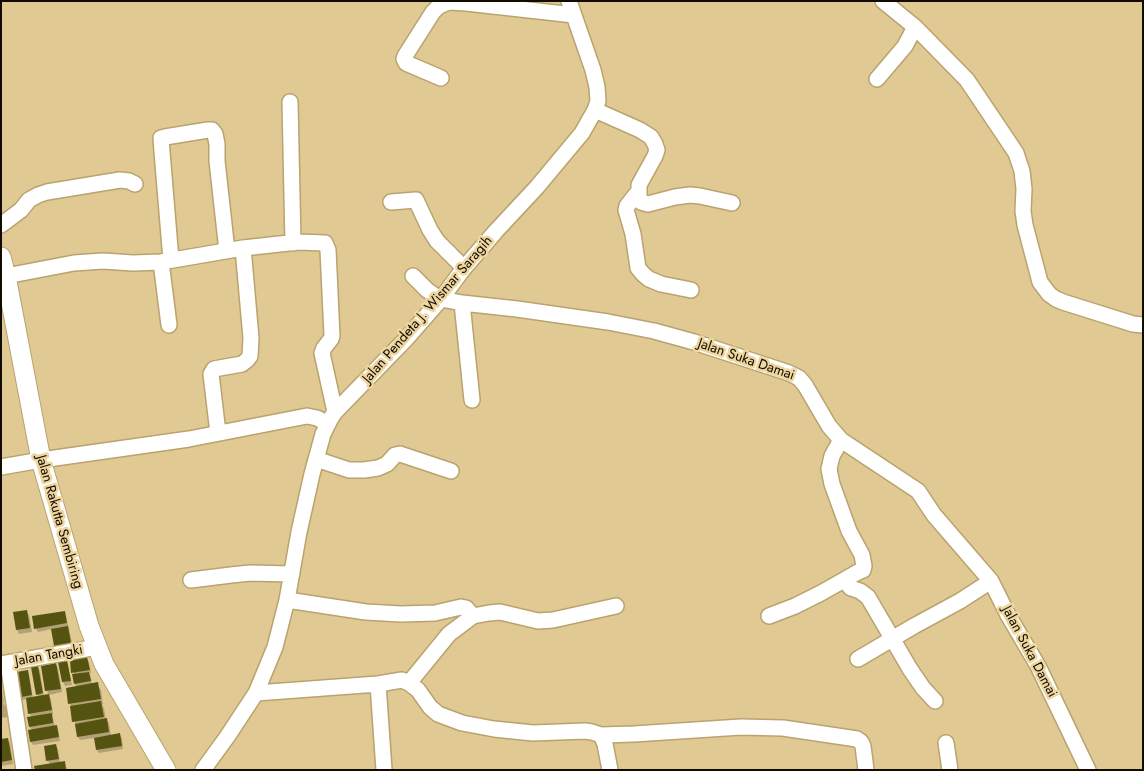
<!DOCTYPE html>
<style>
body{margin:0}
#map{position:relative;width:1144px;height:771px;overflow:hidden;background:#e0c993;font-family:Jost,sans-serif}
canvas{display:block}
.frame{position:absolute;inset:0;border:2px solid #130b00;pointer-events:none}
</style>
<div id="map">
<canvas width="1144" height="771"></canvas>
<div class="frame"></div>
</div>
<script>
const g = document.querySelector('canvas').getContext('2d');
g.lineJoin = 'round';
function fillPath(path, color) { g.fillStyle = color; g.fill(path, 'evenodd'); }
const shape = rows => new Path2D(rows.map(r => 'M' + r).join(''));
function stroke(path, color, width, dash) { g.strokeStyle = color; g.lineWidth = width; g.lineCap = dash ? 'butt' : 'round'; g.setLineDash(dash || []); g.stroke(path); }
function label(font, color, halo, rows, align = 'center') {
  g.font = font + ' Jost,sans-serif'; g.lineWidth = 5; g.setLineDash([]); g.textBaseline = 'middle'; g.strokeStyle = halo; g.fillStyle = color; for (const [text, x, y, turn = 0] of rows) {
    g.save(); g.translate(x, y); g.rotate((+turn || 0) * Math.PI / 180); g.textAlign = isNaN(turn) ? turn : align; if (halo) g.strokeText(text, 0, 0); g.fillText(text, 0, 0); g.restore();
  }
}
const shadow = shape([
 [27,612,29,615,32,632,19,634,17,630,15,613],
 [64,612,66,616,73,647,57,650,55,646,52,629,38,632,36,628],
 [87,658,89,662,91,673,89,673,91,677,92,685,97,684,101,690,103,704,102,705,104,708,106,720,109,723,111,736,120,735,122,738,123,749,99,753,97,750,95,738,80,740,78,737,70,703,77,687,75,684,75,675,73,672],
 [66,662,68,665,72,685,65,686,63,682,60,663],
 [56,664,58,668,62,692,49,695,47,691,42,667],
 [38,668,40,671,44,697,49,696,51,699,53,714,51,714,53,718,55,727,56,726,58,730,60,741,33,745,31,742,32,730,30,727,32,718,30,714,27,699,19,701,27,671,29,675,33,698,39,697,37,694],
 [1,683,4,702,3,702,6,708,8,717,1,718],
 [7,739,10,743,13,764,1,766,1,740],
 [56,745,58,749,60,763,64,762,68,770,36,770,50,765,48,760]
]);
const building = shape([
 [27,610,30,628,16,630,13,612],
 [65,611,67,623,34,629,32,616],
 [68,626,71,643,54,646,51,629],
 [87,657,90,670,71,673,70,660],
 [67,660,71,681,62,682,58,662],
 [56,663,61,689,45,691,41,666],
 [38,666,43,693,36,695,31,667],
 [28,670,32,695,16,698,11,673],
 [89,672,91,681,74,684,72,674],
 [98,682,101,699,68,704,66,688],
 [49,694,52,710,28,714,26,698],
 [101,701,104,717,72,722,70,706],
 [52,713,53,723,29,727,27,717],
 [107,718,109,732,77,737,75,724],
 [57,725,59,737,30,742,28,730],
 [120,733,122,746,96,750,94,738],
 [8,738,12,760,1,762,1,739],
 [56,744,59,759,46,761,44,746],
 [65,761,66,770,35,770,34,766]
]);
const minor = shape([
 [883,1,915,27,967,80,1016,153,1022,171,1024,189,1023,211,1025,225,1040,282,1049,294,1056,299,1063,302,1133,324,1143,325],
 [441,78,406,63,404,59,405,56,433,12,439,6,449,2,466,3,574,15],
 [877,79,905,46,915,27],
 [290,102,293,243],
 [595,110,640,130,651,137,655,144,657,150,655,156,639,185,639,198,641,202,648,204,675,197,690,195,700,196,732,203],
 [638,192,627,206,626,210,633,234,638,268,643,274,649,279,661,284,691,290],
 [391,202,416,200,430,230,437,241,464,268],
 [1,225,21,210,29,200,38,195,47,192,120,180,129,181,135,184],
 [171,260,162,152,161,138,165,137,208,130,212,130,215,134,217,144,217,161,227,251],
 [161,262,169,325],
 [6,276,74,263,103,261,133,263,161,262,243,248,298,242,325,243,328,250,332,336,331,339,324,348,322,353,335,412],
 [413,276,427,290,434,295,441,299,462,303,517,309,608,322,654,331,694,342,789,373,799,378,805,385,829,426,841,440,918,491,934,515,991,581,1008,615,1038,666,1088,770],
 [462,303,472,400],
 [218,433,211,374,214,369,242,364,247,360,250,356,251,338,243,248],
 [316,459,349,470,364,470,378,468,387,464,395,455,400,454,451,471],
 [1,467,41,460,189,439,307,416,317,418,328,424],
 [191,580,231,575,250,573,292,574],
 [844,580,851,588,860,591,868,597,910,669,923,688,935,701],
 [287,600,366,612,401,614,435,613,461,607,466,608,473,616],
 [769,616,795,606,821,593,858,572,863,570,864,566,862,555,849,531,832,484,829,469,832,456,841,440],
 [858,659,914,626,960,601,991,581],
 [8,663,24,770],
 [1,664,97,647],
 [409,683,449,634,473,616,489,613,500,612,538,621,553,620,616,606],
 [378,684,384,770],
 [256,693,378,684,402,680,409,683,418,690,430,707,438,714,462,723,494,729,533,733,585,731,592,732,601,735,634,734,741,727,783,728,857,739,861,742,863,746,866,770],
 [601,735,605,744,610,770],
 [946,743,950,770],
 [203,770,227,737,256,693,275,647,287,600,299,532,312,474,323,434,331,418,335,412,406,339,441,299,464,268,496,231,537,187,582,133,595,110,598,101,597,87,593,70,569,1]
]);
const major = shape([
 [1,257,6,276,41,460,89,626,104,664,166,770]
]);
const streetNames = [
 ["Jalan Pendeta J. Wismar Saragih",428,310,-49],
 ["Jalan Suka Damai",746,360,19],
 ["Jalan Rakutta Sembiring",59,522,74],
 ["Jalan Suka Damai",1029,652,62],
 ["Jalan Tangki",49,656,-10]
];
fillPath(shadow, '#0003');
fillPath(building, '#555310');
stroke(minor, '#b9a36e', 18);
stroke(major, '#b9a36e', 21);
stroke(minor, '#fff', 15);
stroke(major, '#fff', 19);
label('14px', '#130b00', '#edd6a0', streetNames);
</script>
